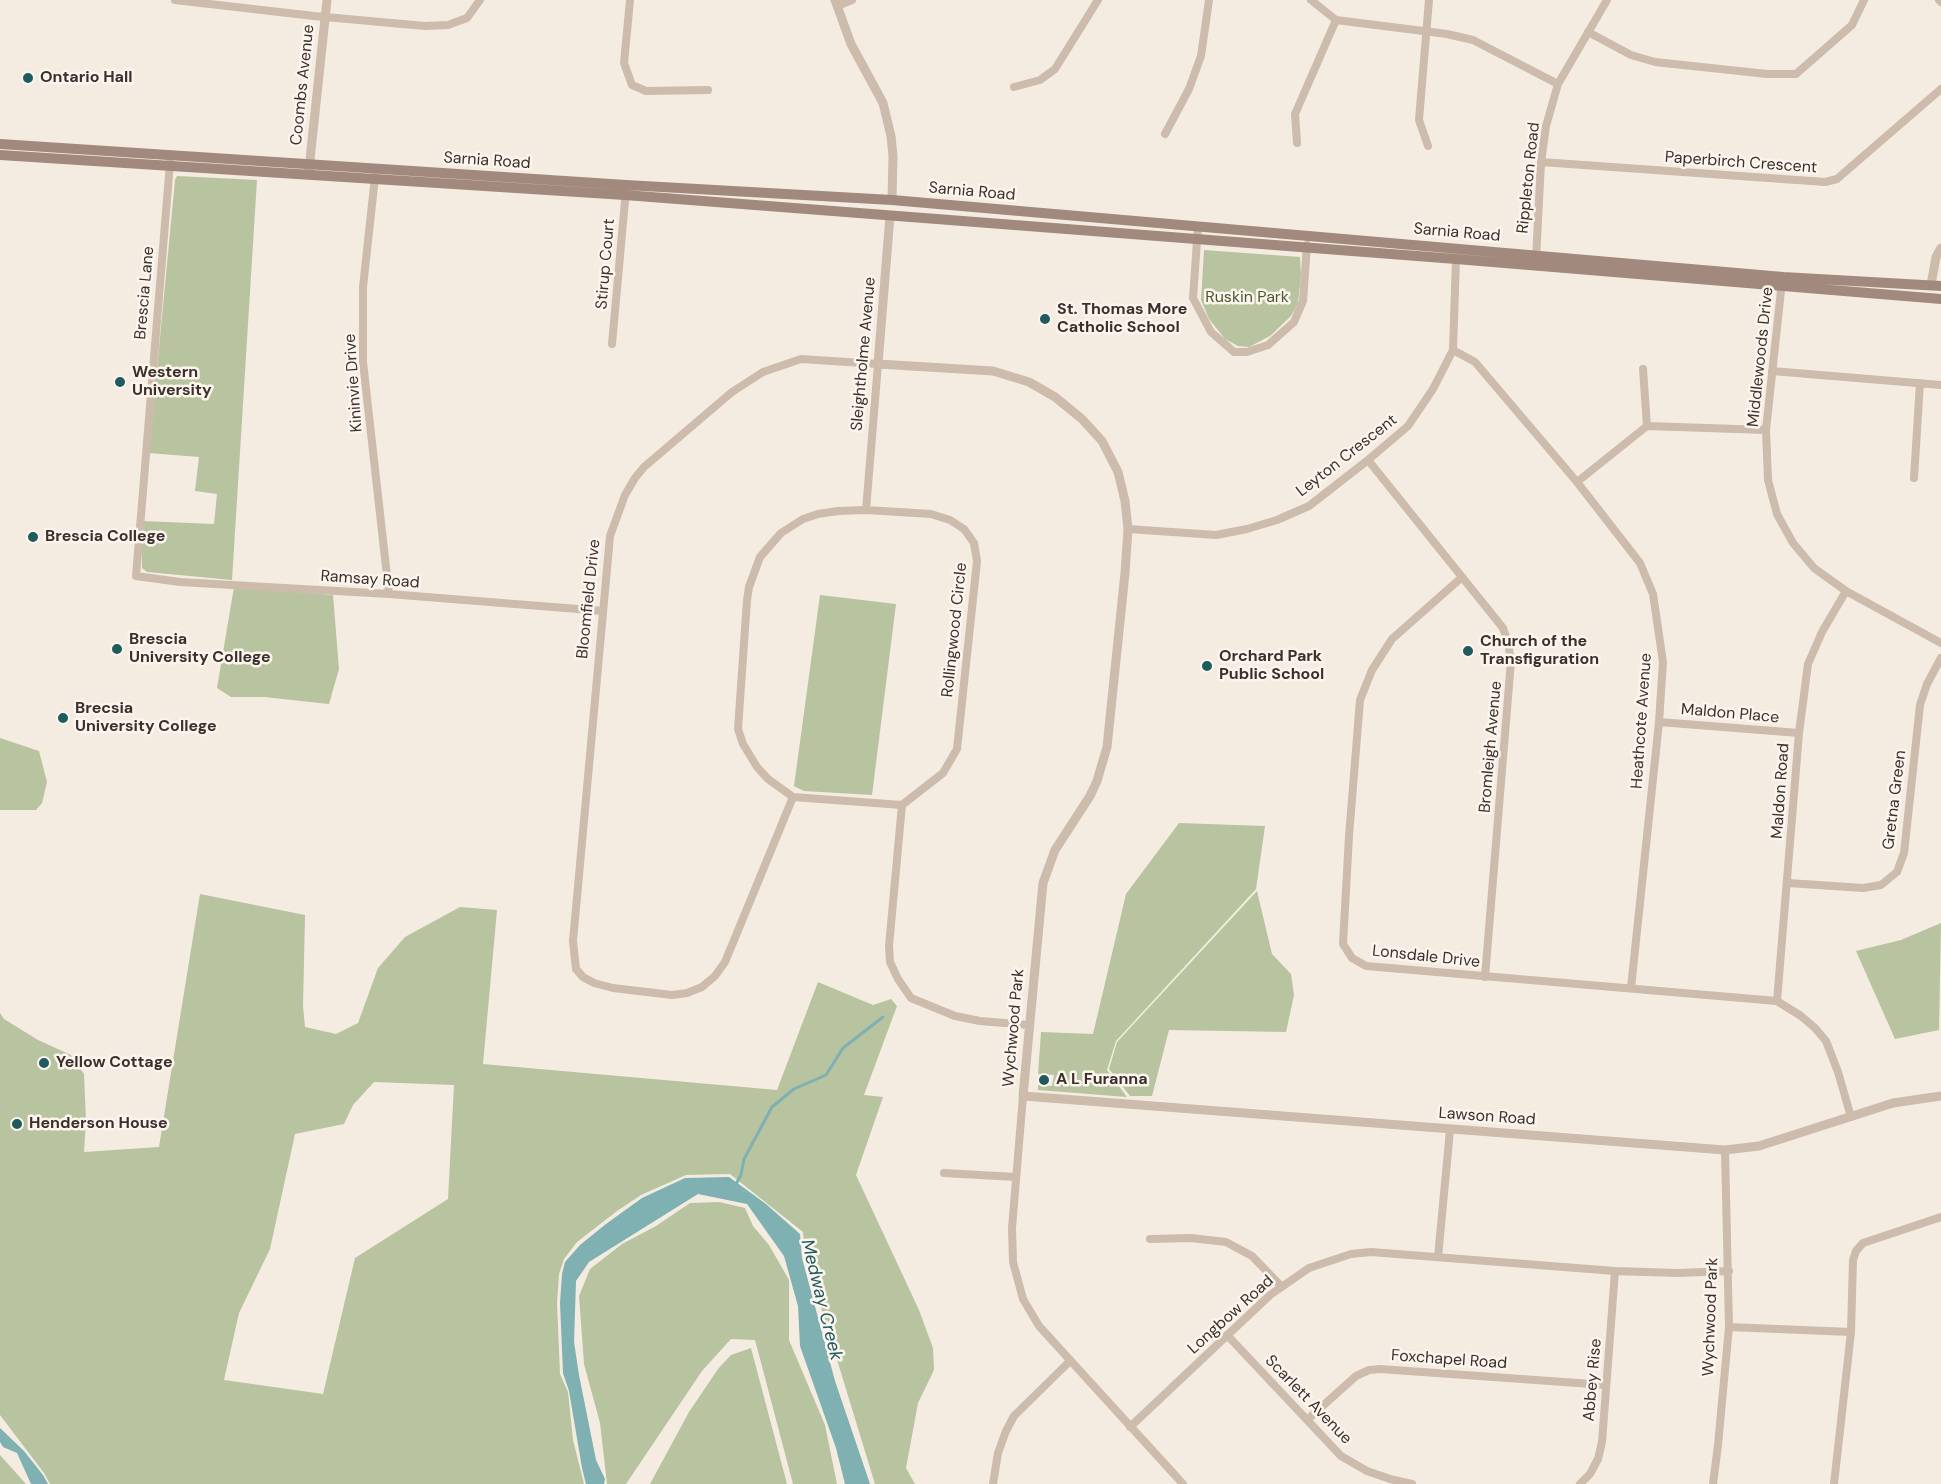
<!DOCTYPE html>
<style>
body{margin:0}
canvas{display:block;background:#f4ebe1}
</style>
<canvas width="1941" height="1484"></canvas>
<script>
const g = document.querySelector('canvas').getContext('2d');
g.lineJoin = 'round';
function fillPath(path, color) { g.fillStyle = color; g.fill(path, 'evenodd'); }
const shape = rows => new Path2D(rows.map(r => 'M' + r).join(''));
function stroke(path, color, width, dash) { g.strokeStyle = color; g.lineWidth = width; g.lineCap = dash ? 'butt' : 'round'; g.setLineDash(dash || []); g.stroke(path); }
function label(font, color, halo, rows, align = 'center') {
  g.font = font + ' "DM Sans",sans-serif'; g.lineWidth = 5; g.setLineDash([]); g.textBaseline = 'middle'; g.strokeStyle = halo; g.fillStyle = color; for (const [text, x, y, turn = 0] of rows) {
    g.save(); g.translate(x, y); g.rotate((+turn || 0) * Math.PI / 180); g.textAlign = isNaN(turn) ? turn : align; if (halo) g.strokeText(text, 0, 0); g.fillText(text, 0, 0); g.restore();
  }
}
const green = shape([
 [177,176,257,180,232,580,147,572,142,568,142,521,214,524,217,494,195,491,199,457,149,453,175,180],
 [1204,250,1300,257,1301,275,1298,304,1291,316,1270,336,1249,347,1238,346,1225,339,1209,319,1201,300],
 [234,587,333,595,339,669,329,704,264,697,231,697,217,688],
 [820,595,896,604,872,795,804,791,794,786],
 [0,738,39,751,47,782,42,803,36,810,0,810],
 [1179,823,1265,826,1256,889,1116,1041,1107,1070,1127,1097,1038,1090,1038,1085,1052,1086,1054,1075,1038,1074,1041,1032,1093,1034,1126,894],
 [1257,891,1272,954,1291,974,1294,995,1286,1032,1169,1030,1152,1096,1130,1096,1109,1069,1117,1042],
 [200,894,305,915,303,1006,305,1027,336,1034,358,1023,378,968,405,937,460,907,497,910,483,1064,777,1090,818,982,873,1005,891,999,897,1006,864,1095,883,1097,856,1175,919,1310,933,1348,934,1370,918,1403,906,1468,915,1484,875,1484,805,1255,803,1232,730,1174,686,1175,641,1195,617,1211,577,1242,564,1259,559,1274,557,1303,560,1374,568,1392,573,1440,584,1484,50,1484,44,1473,0,1415,0,1013,4,1019,38,1040,71,1055,84,1074,86,1121,84,1152,159,1147],
 [374,1082,454,1085,448,1199,355,1258,323,1394,224,1380,239,1313,270,1249,295,1134,344,1124,353,1105],
 [1941,923,1939,1030,1895,1039,1856,951,1901,940],
 [719,1202,745,1208,753,1226,769,1245,789,1280,789,1340,825,1425,837,1484,793,1484,755,1340,731,1339,702,1371,626,1484,607,1484,600,1423,584,1364,579,1296,590,1269,622,1244,656,1226,690,1203],
 [751,1348,787,1484,650,1484,689,1412,718,1369,731,1355],
 [0,1455,26,1484,0,1484]
]);
const water = shape([
 [729,1177,766,1204,800,1234,802,1258,835,1381,870,1484,845,1484,836,1448,800,1346,798,1306,784,1256,747,1204,698,1194,589,1262,576,1281,574,1342,579,1375,596,1460,605,1479,604,1484,586,1484,582,1468,569,1391,563,1373,560,1303,562,1274,565,1262,580,1245,606,1224,642,1198,685,1178],
 [0,1428,24,1451,43,1475,48,1484,31,1484,17,1453,3,1447,0,1442]
]);
const stream = shape([
 [736,1184,741,1175,744,1159,772,1107,794,1089,826,1075,843,1048,883,1017]
]);
const minor = shape([
 [175,0,314,16,425,26,448,25,467,18,480,0],
 [630,0,624,63,632,85,646,91,708,90],
 [1311,0,1336,20,1447,34,1473,40,1558,84],
 [1939,0,1941,2],
 [837,6,852,0],
 [1588,32,1631,55,1655,62,1767,74,1796,74,1852,25,1864,0],
 [1014,87,1040,80,1055,69,1098,0],
 [1165,134,1189,89,1201,56,1209,0],
 [1297,143,1295,114,1336,20],
 [1428,146,1419,120,1429,0],
 [1541,162,1825,182,1837,179,1845,172,1941,89],
 [170,163,136,576,180,582,389,594,603,611],
 [375,177,363,287,363,362,389,594],
 [1198,227,1193,298,1211,332,1234,352,1247,352,1268,345,1294,322,1303,301,1307,245],
 [1536,259,1541,162,1546,126,1558,84,1607,0],
 [1782,281,1766,430,1768,480,1777,514,1793,543,1814,568,1846,591,1941,643],
 [612,344,626,190],
 [1453,350,1475,362,1577,482,1640,563,1653,594,1663,662,1659,722,1631,988],
 [1643,369,1647,426],
 [1772,371,1941,385],
 [1368,460,1503,628,1508,642,1511,661,1485,977],
 [1914,478,1920,383],
 [1577,482,1647,426,1766,430],
 [866,510,931,514,950,520,964,529,974,543,977,561,957,749,943,773,902,805,793,797,768,779,757,767,743,744,738,729,747,600,749,587,760,557,781,533,803,519,818,514,838,511,866,510],
 [1128,529,1216,535,1247,529,1277,520,1309,506,1368,460,1408,426,1433,389,1453,350,1456,259],
 [1461,578,1392,639,1372,670,1360,700,1349,836,1343,944,1352,958,1366,966,1777,1001,1801,1016,1815,1028,1826,1041,1838,1072,1851,1117],
 [1659,722,1799,733],
 [793,797,725,962,715,976,702,987,687,993,672,995,613,988,594,983,583,977,576,969,573,941,610,536,625,495,635,478,644,467,732,392,763,372,801,359,878,364,866,510],
 [902,805,889,946,890,962,898,979,911,998,955,1016,980,1021,1029,1025],
 [1788,883,1863,888,1881,885,1897,872,1904,853,1920,705,1927,684,1941,658],
 [1777,1001,1799,733,1808,664,1822,632,1846,591],
 [1023,1096,1012,1228,1013,1262,1023,1299,1039,1326,1183,1484],
 [944,1173,1016,1177],
 [1150,1239,1191,1238,1226,1242,1252,1256,1282,1287],
 [1438,1257,1450,1130],
 [1729,1327,1851,1332],
 [1227,1335,1341,1456,1367,1471,1390,1479,1412,1484],
 [1307,1420,1356,1376,1369,1370,1380,1369,1606,1385],
 [1130,1427,1270,1295,1309,1268,1351,1254,1371,1252,1615,1271,1678,1273,1729,1271],
 [993,1484,998,1453,1006,1431,1014,1416,1070,1361],
 [1580,1484,1590,1474,1598,1459,1602,1442,1615,1271],
 [1713,1484,1718,1445,1729,1327,1725,1150],
 [1834,1484,1851,1332,1853,1260,1856,1251,1863,1243,1941,1217]
]);
const tertiary = shape([
 [835,0,851,44,883,103,891,136,893,156,892,200],
 [309,169,327,0],
 [890,216,878,364,993,371,1029,382,1055,397,1082,419,1102,441,1118,472,1125,501,1128,529,1125,573,1107,747,1097,781,1090,796,1055,850,1043,883,1023,1096,1725,1150,1759,1146,1893,1103,1941,1096],
 [1931,285,1936,257,1941,248]
]);
const secondary = shape([
 [0,144,626,185,892,200,1783,277,1941,286],
 [0,155,625,195,1456,259,1941,299]
]);
const markers = [
 [28,78,6,"#1f5a5e"],
 [1045,319,6,"#1f5a5e"],
 [120,382,6,"#1f5a5e"],
 [33,537,6,"#1f5a5e"],
 [117,649,6,"#1f5a5e"],
 [1468,651,6,"#1f5a5e"],
 [1207,666,6,"#1f5a5e"],
 [63,718,6,"#1f5a5e"],
 [44,1063,6,"#1f5a5e"],
 [1044,1080,6,"#1f5a5e"],
 [17,1124,6,"#1f5a5e"]
];
const poiNames = [
 ["Ontario Hall",40,78],
 ["St. Thomas More",1057,310],
 ["Catholic School",1057,328],
 ["Western",132,373],
 ["University",132,391],
 ["Brescia College",45,537],
 ["Brescia",129,640],
 ["University College",129,658],
 ["Church of the",1480,642],
 ["Transfiguration",1480,660],
 ["Orchard Park",1219,657],
 ["Public School",1219,675],
 ["Brecsia",75,709],
 ["University College",75,727],
 ["Yellow Cottage",56,1063],
 ["A L Furanna",1056,1080],
 ["Henderson House",29,1124]
];
const streetNames = [
 ["Coombs Avenue",303,85,-84],
 ["Sarnia Road",487,161,4],
 ["Paperbirch Crescent",1741,163,4],
 ["Rippleton Road",1529,178,-84],
 ["Sarnia Road",972,192,5],
 ["Sarnia Road",1457,233,5],
 ["Stirup Court",606,264,-85],
 ["Brescia Lane",145,293,-85],
 ["Sleightholme Avenue",864,354,-85],
 ["Middlewoods Drive",1761,357,-84],
 ["Kininvie Drive",354,383,-94],
 ["Leyton Crescent",1347,456,-38],
 ["Ramsay Road",370,580,4],
 ["Bloomfield Drive",589,599,-84],
 ["Rollingwood Circle",955,630,-84],
 ["Maldon Place",1730,714,5],
 ["Heathcote Avenue",1642,721,-86],
 ["Bromleigh Avenue",1491,747,-85],
 ["Maldon Road",1781,791,-86],
 ["Gretna Green",1895,800,-83],
 ["Lonsdale Drive",1426,957,6],
 ["Wychwood Park",1014,1028,-85],
 ["Lawson Road",1487,1117,4],
 ["Longbow Road",1231,1315,-42],
 ["Wychwood Park",1711,1317,-88],
 ["Foxchapel Road",1449,1360,4],
 ["Abbey Rise",1593,1380,-85],
 ["Scarlett Avenue",1308,1400,46]
];
const parkNames = [
 ["Ruskin Park",1247,298]
];
const waterNames = [
 ["Medway Creek",821,1300,76]
];
fillPath(green, '#b8c4a0');
fillPath(water, '#7fb0b2');
stroke(stream, '#7fb0b2', 3);
stroke(minor, '#cdbbac', 8);
stroke(tertiary, '#cdbbac', 9);
stroke(secondary, '#a18a7d', 10);
for (const [x, y, r, color] of markers) { const dot = new Path2D(); dot.arc(x, y, r, 0, 2 * Math.PI); g.fillStyle = color; g.fill(dot); stroke(dot, '#fbf5ee', 2); }
label('bold 16px', '#3b302b', '#fbf5ee', poiNames, 'left');
label('16px', '#3b302b', '#fbf5ee', streetNames);
label('16px', '#4a5a2e', '#fbf5ee', parkNames);
label('italic 18px', '#1f5a5e', '#fbf5ee', waterNames);
</script>
